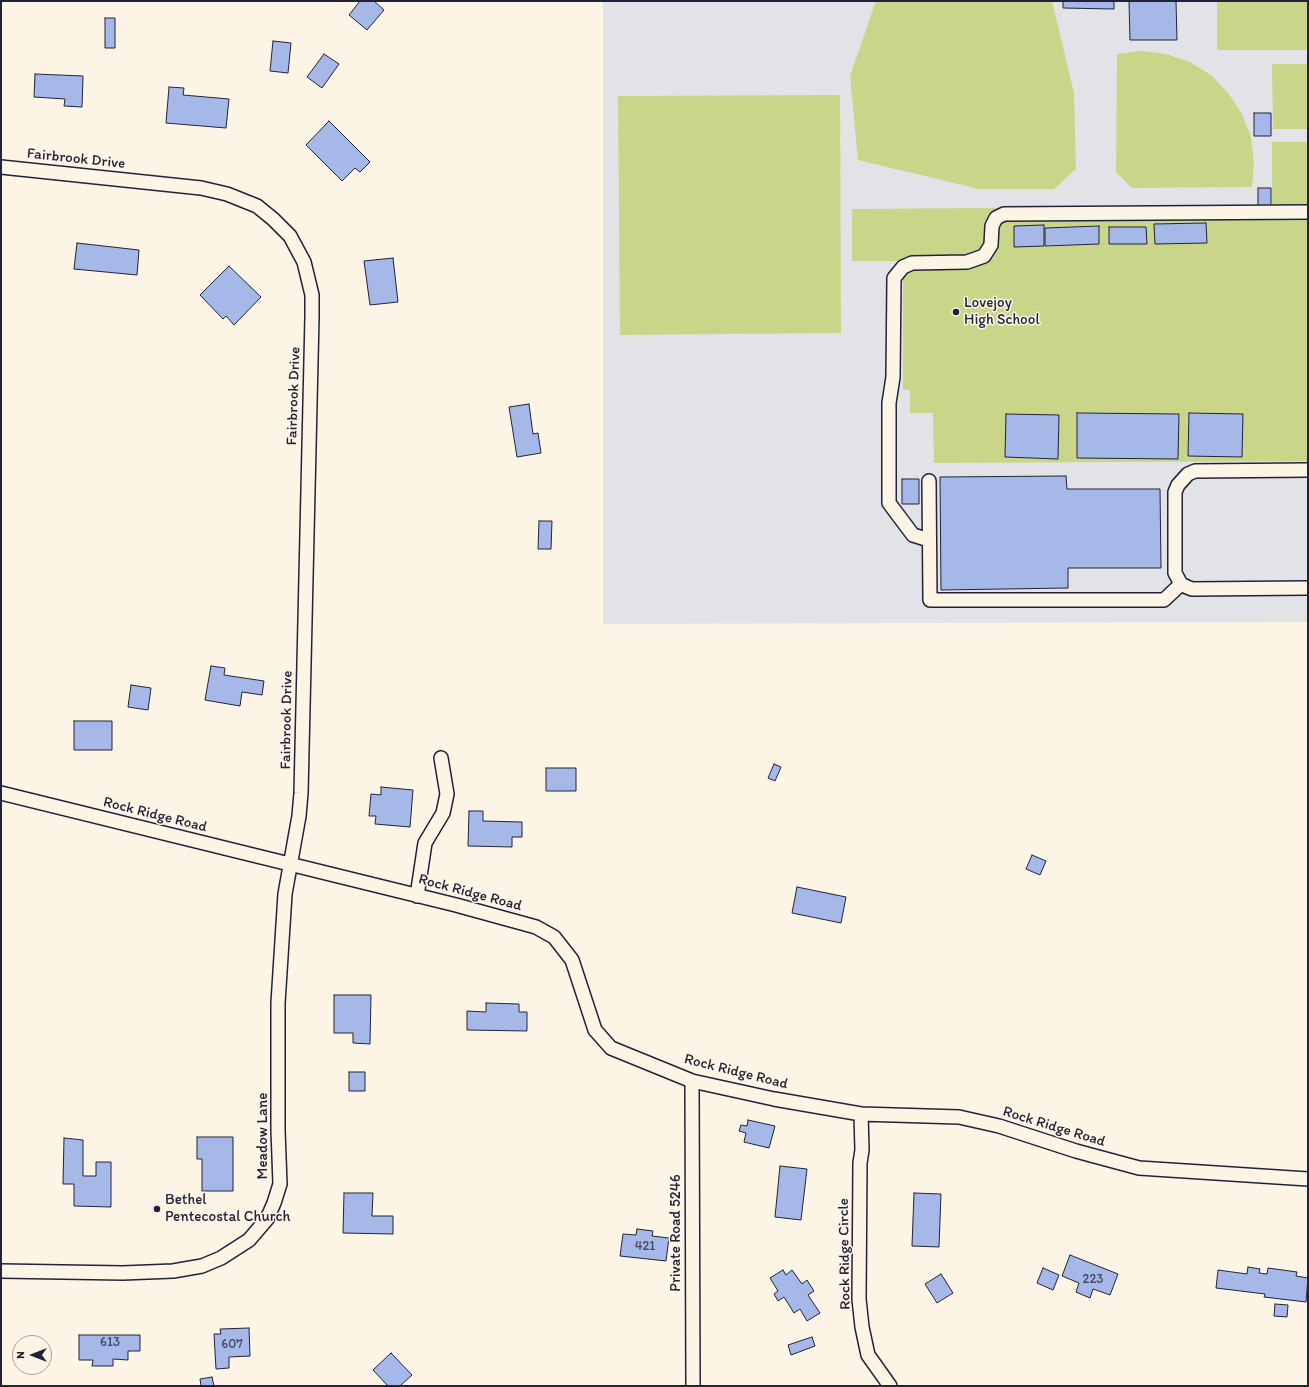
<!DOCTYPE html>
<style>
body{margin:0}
#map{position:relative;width:1309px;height:1387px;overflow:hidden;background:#fcf5e5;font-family:Itim,sans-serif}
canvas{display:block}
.frame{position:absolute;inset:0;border:2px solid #22223b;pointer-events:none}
.north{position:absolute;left:12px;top:1335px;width:40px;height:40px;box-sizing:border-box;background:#fcf5e5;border:1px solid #a5a1a1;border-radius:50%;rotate:270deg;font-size:11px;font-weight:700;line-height:16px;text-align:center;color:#22223b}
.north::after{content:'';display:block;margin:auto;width:14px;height:18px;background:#22223b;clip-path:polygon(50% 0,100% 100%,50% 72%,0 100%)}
</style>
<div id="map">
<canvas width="1309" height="1387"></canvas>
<div class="frame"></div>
<div class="north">N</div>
</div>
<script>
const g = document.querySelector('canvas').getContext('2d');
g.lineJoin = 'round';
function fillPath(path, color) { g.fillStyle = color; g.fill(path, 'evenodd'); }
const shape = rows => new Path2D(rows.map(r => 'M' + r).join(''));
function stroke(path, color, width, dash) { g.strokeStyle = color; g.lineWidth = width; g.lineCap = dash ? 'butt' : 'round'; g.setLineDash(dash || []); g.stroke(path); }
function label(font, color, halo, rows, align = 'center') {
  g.font = font + ' Itim,sans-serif'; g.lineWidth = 3; g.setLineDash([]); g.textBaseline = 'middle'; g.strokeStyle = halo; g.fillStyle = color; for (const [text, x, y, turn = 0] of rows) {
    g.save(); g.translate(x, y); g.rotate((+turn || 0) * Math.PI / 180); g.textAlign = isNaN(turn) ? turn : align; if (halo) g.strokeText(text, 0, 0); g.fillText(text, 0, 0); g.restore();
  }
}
const built = shape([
 [603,1,1308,1,1308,622,603,624]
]);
const green = shape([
 [876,1,1052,1,1074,93,1076,169,1054,189,979,189,858,160,850,76],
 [1217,1,1308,1,1308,50,1217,50],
 [1142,51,1166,54,1190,62,1211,75,1228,93,1242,114,1251,137,1254,162,1252,187,1132,188,1116,172,1117,54],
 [1272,64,1308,64,1308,129,1273,129],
 [840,95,841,333,620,335,618,96],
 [1272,142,1308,142,1308,207,1272,207],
 [1128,207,1308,215,1308,461,934,463,933,413,910,413,910,390,903,390,903,261,852,261,852,209]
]);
const building = shape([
 [360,1,374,1,384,10,367,30,349,15,360,1],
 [1063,1,1114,1,1114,9,1063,8,1063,1],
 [1129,1,1176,1,1177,40,1130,40,1129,1],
 [105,18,115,18,115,48,105,48,105,18],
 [273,41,291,43,288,73,270,71,273,41],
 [324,54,339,64,322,88,307,77,324,54],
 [35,74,83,76,82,107,64,106,65,99,34,97,35,74],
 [169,87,184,88,183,95,229,99,226,128,166,123,169,87],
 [1254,113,1271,113,1271,136,1254,136,1254,113],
 [329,121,370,162,360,172,355,168,342,181,306,145,329,121],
 [1258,188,1271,188,1271,206,1258,206,1258,188],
 [1206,223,1207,243,1155,244,1154,224,1206,223],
 [1044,225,1044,246,1014,247,1014,226,1044,225],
 [1099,226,1099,244,1045,246,1045,228,1099,226],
 [1109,227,1146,227,1147,244,1109,244,1109,227],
 [77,243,139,250,137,275,74,269,77,243],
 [393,258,398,302,370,305,364,261,393,258],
 [229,266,261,297,234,325,226,316,223,319,200,295,229,266],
 [529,404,533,434,538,433,541,453,517,457,509,407,529,404],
 [1077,413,1179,414,1178,459,1077,458,1077,413],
 [1189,413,1243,414,1242,457,1188,456,1189,413],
 [1006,414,1059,415,1058,459,1005,457,1006,414],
 [1066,476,1067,489,1160,489,1161,568,1068,568,1068,588,941,590,940,477,1066,476],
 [902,479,919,479,919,504,902,504,902,479],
 [539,521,552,521,551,549,538,549,539,521],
 [211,666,225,668,224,675,264,681,262,695,242,692,240,706,205,700,211,666],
 [131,685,151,688,148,710,128,707,131,685],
 [74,721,112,721,112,750,74,750,74,721],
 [774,764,781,767,775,781,768,778,774,764],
 [546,768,576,768,576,791,546,791,546,768],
 [381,787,413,790,410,827,375,824,376,816,369,816,371,794,381,795,381,787],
 [469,811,483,811,483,821,522,822,522,837,512,837,512,847,468,846,469,811],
 [1032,855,1046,861,1040,875,1026,869,1032,855],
 [797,887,846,897,841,923,792,913,797,887],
 [334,995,371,995,370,1044,353,1043,353,1033,334,1033,334,995],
 [486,1003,519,1004,519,1012,527,1012,527,1031,467,1030,467,1011,486,1012,486,1003],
 [349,1072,365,1072,365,1091,349,1091,349,1072],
 [748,1120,775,1126,769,1148,744,1142,746,1133,739,1131,741,1125,747,1126,748,1120],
 [197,1137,233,1137,233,1191,202,1191,202,1159,197,1159,197,1137],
 [64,1138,83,1140,83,1176,96,1176,96,1162,111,1162,111,1207,74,1206,74,1184,63,1184,64,1138],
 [780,1166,807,1169,801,1220,775,1217,780,1166],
 [344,1193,373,1193,372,1216,393,1216,393,1234,343,1233,344,1193],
 [914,1193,941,1194,939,1247,912,1246,914,1193],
 [637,1229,653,1231,652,1236,669,1238,666,1261,620,1256,623,1234,636,1235,637,1229],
 [1070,1255,1118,1274,1110,1295,1093,1289,1090,1298,1076,1292,1079,1283,1062,1276,1070,1255],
 [1248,1267,1260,1269,1259,1273,1267,1274,1268,1268,1297,1272,1296,1276,1308,1278,1306,1302,1264,1297,1265,1294,1216,1288,1218,1270,1247,1274,1248,1267],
 [1043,1268,1059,1275,1053,1290,1037,1283,1043,1268],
 [783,1270,786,1275,792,1270,802,1284,807,1280,814,1291,808,1295,820,1313,807,1321,800,1309,794,1313,784,1297,778,1301,774,1294,778,1291,770,1278,783,1270],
 [941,1274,953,1293,937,1303,925,1284,941,1274],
 [1275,1304,1288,1305,1287,1317,1274,1316,1275,1304],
 [249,1328,250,1356,229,1357,229,1368,216,1369,214,1334,221,1334,220,1329,249,1328],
 [79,1335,140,1335,140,1351,128,1351,128,1360,113,1359,113,1366,92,1366,93,1360,79,1360,79,1335],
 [812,1337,815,1346,791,1355,788,1345,812,1337],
 [391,1353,412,1375,400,1386,388,1386,373,1370,391,1353],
 [212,1377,214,1386,201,1386,200,1379,212,1377]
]);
const minor = shape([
 [1,167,201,188,227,194,257,206,273,219,290,236,304,262,312,295,312,317,301,793,299,816,285,894,278,1003,278,1130,280,1184,274,1203,267,1219,249,1240,221,1258,202,1266,173,1271,123,1273,1,1271],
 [1308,470,1195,471,1188,474,1178,485,1175,492,1175,573,1181,584,1187,587,1192,589,1308,588],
 [929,481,930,600,1164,600,1181,584],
 [929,540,913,535,889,503,889,403,893,377,894,278,903,267,912,263,967,262,984,256,991,245,992,226,996,218,1004,214,1308,212],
 [1,793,456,905,536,927,554,937,572,960,595,1030,611,1048,692,1081,774,1099,861,1114,959,1117,999,1126,1076,1151,1139,1168,1308,1179],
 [417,896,425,843,443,813,447,794,441,758],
 [692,1081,693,1386],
 [861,1114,862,1150,860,1163,859,1299,862,1327,868,1355,890,1386]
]);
const markers = [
 [956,312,4,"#22223b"],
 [157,1209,4,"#22223b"]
];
const numberNames = [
 ["421",645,1247],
 ["223",1093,1280],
 ["613",110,1343],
 ["607",232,1345]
];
const streetNames = [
 ["Fairbrook Drive",76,159,6],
 ["Fairbrook Drive",294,396,-88],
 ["Fairbrook Drive",287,720,-89],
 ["Rock Ridge Road",155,815,14],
 ["Rock Ridge Road",470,893,15],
 ["Rock Ridge Road",736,1072,14],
 ["Rock Ridge Road",1054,1127,17],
 ["Meadow Lane",263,1136,-90],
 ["Private Road 5246",676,1233,-90],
 ["Rock Ridge Circle",845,1254,-91]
];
const poiNames = [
 ["Lovejoy",964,303],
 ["High School",964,320],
 ["Bethel",165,1200],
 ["Pentecostal Church",165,1217]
];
fillPath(built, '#e2e3e6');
fillPath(green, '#c9d68a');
fillPath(building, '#a5b8e7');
stroke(building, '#22223b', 1);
stroke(minor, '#22223b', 16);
stroke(minor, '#fcf5e5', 13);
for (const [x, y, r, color] of markers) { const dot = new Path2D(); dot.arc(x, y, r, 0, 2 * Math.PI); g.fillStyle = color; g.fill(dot); stroke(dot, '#fcf5e5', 1.5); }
label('13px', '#434866', null, numberNames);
label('15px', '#22223b', '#fcf5e5', streetNames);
label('15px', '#22223b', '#fcf5e5', poiNames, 'left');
</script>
